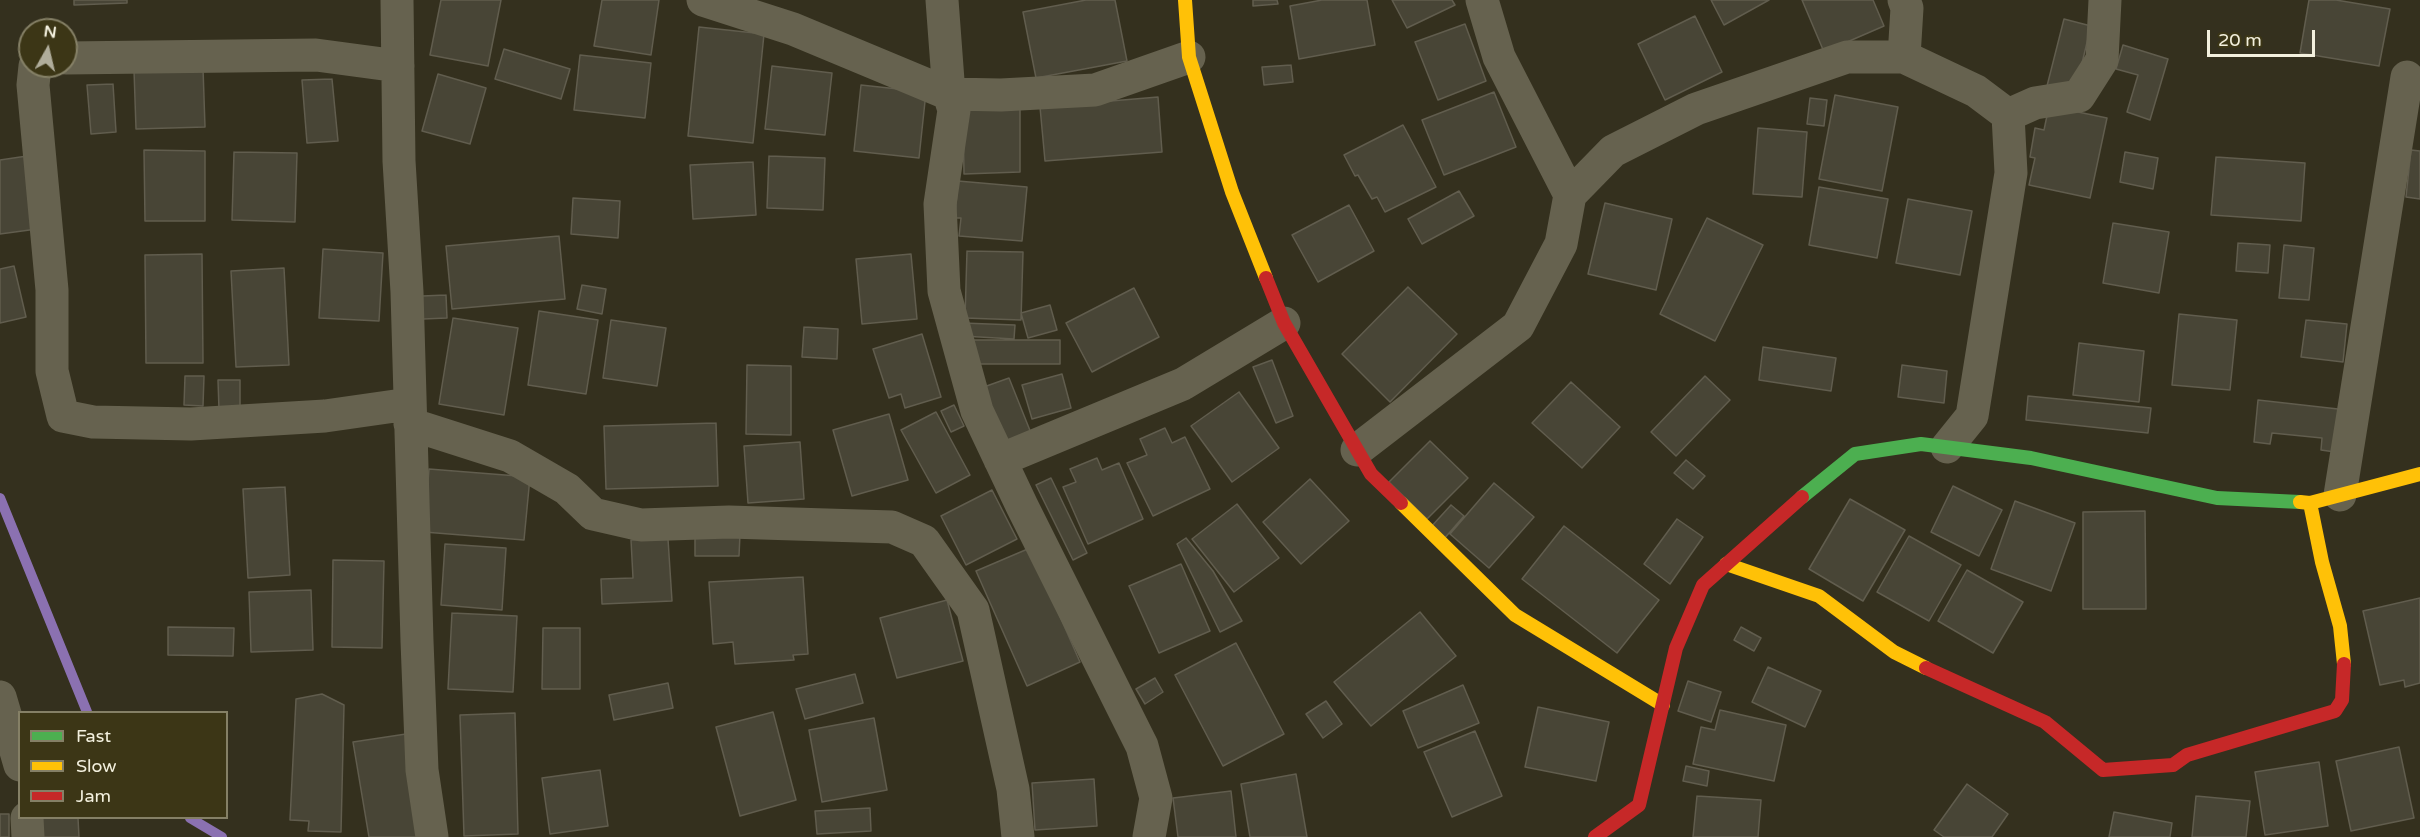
<!DOCTYPE html>
<style>
body{margin:0}
#map{position:relative;width:2420px;height:837px;overflow:hidden;background:#34301e;font-family:"Varela Round",sans-serif}
canvas{display:block}
.legend{position:absolute;left:18px;top:711px;width:210px;height:108px;box-sizing:border-box;background:#3c3616;border:2px solid #858066;margin:0;padding:8px 10px;list-style:none;font-size:18px;color:#f3f0de}
.legend li{display:flex;align-items:center;gap:12px;height:30px}
.legend b{width:30px;border:2px solid #858066}
.north{position:absolute;left:18px;top:18px;width:60px;height:60px;box-sizing:border-box;background:#3c3616;border:2px solid #858066;border-radius:50%;rotate:8deg;font-size:16px;font-weight:700;line-height:24px;text-align:center;color:#f3f0de}
.north::after{content:'';display:block;margin:auto;width:21px;height:27px;background:#b0ad9b;clip-path:polygon(50% 0,100% 100%,50% 72%,0 100%)}
.scale{position:absolute;left:2207px;top:30px;width:108px;height:27px;box-sizing:border-box;border:3px solid #f3f0de;border-top:0;padding-left:8px;font-size:18px;line-height:21px;white-space:nowrap;color:#f3f0de;-webkit-text-stroke:4px #3c3616;paint-order:stroke}
</style>
<div id="map">
<canvas width="2420" height="837"></canvas>
<ul class="legend">
<li><b style="height:8px;background:#4caf50"></b>Fast</li>
<li><b style="height:8px;background:#ffc107"></b>Slow</li>
<li><b style="height:8px;background:#c62828"></b>Jam</li>
</ul>
<div class="north">N</div>
<div class="scale">20 m</div>
</div>
<script>
const g = document.querySelector('canvas').getContext('2d');
g.lineJoin = 'round';
const shape = rows => new Path2D(rows.map(r => 'M' + r).join(''));
function stroke(path, color, width, dash) { g.strokeStyle = color; g.lineWidth = width; g.lineCap = dash ? 'butt' : 'round'; g.setLineDash(dash || []); g.stroke(path); }
function fillPath(path, color) { g.fillStyle = color; g.fill(path, 'evenodd'); }
const stream = shape([
 [0,498,87,712],
 [190,818,222,837]
]);
const building = shape([
 [74,0,127,0,127,3,74,5,74,0],
 [441,0,501,0,488,66,430,55,441,0],
 [602,0,659,0,651,55,594,46,602,0],
 [1086,0,1115,0,1127,61,1036,78,1023,12,1086,0],
 [1253,0,1277,0,1278,4,1253,6,1253,0],
 [1322,0,1367,0,1375,45,1299,59,1290,6,1322,0],
 [1392,0,1452,0,1455,5,1407,28,1392,0],
 [1711,0,1769,0,1724,25,1711,0],
 [1802,0,1873,0,1884,26,1824,52,1802,0],
 [2309,0,2336,0,2390,9,2379,66,2300,53,2309,0],
 [1695,16,1722,72,1665,100,1638,44,1695,16],
 [2064,19,2091,26,2075,92,2047,86,2064,19],
 [1465,24,1486,81,1438,100,1415,42,1465,24],
 [699,27,764,34,753,143,688,136,699,27],
 [2123,45,2168,59,2150,120,2127,112,2138,75,2116,69,2123,45],
 [504,49,570,69,561,99,495,79,504,49],
 [580,55,651,63,645,118,574,110,580,55],
 [1291,65,1293,82,1264,85,1262,67,1291,65],
 [772,66,832,73,825,135,765,129,772,66],
 [203,68,205,127,136,129,134,70,203,68],
 [438,74,486,88,470,144,422,131,438,74],
 [332,79,338,141,307,143,302,80,332,79],
 [113,84,116,132,91,134,87,85,113,84],
 [861,85,926,92,919,158,854,151,861,85],
 [1494,92,1516,147,1444,175,1422,120,1494,92],
 [1835,95,1898,107,1882,191,1819,179,1835,95],
 [1158,97,1162,152,1045,161,1040,107,1158,97],
 [1810,98,1827,100,1824,126,1807,124,1810,98],
 [2049,106,2107,118,2090,198,2029,185,2035,158,2030,157,2035,128,2044,130,2049,106],
 [1020,109,1020,172,964,174,963,110,1020,109],
 [1403,125,1436,187,1385,212,1377,197,1372,199,1358,175,1355,176,1344,155,1403,125],
 [1758,128,1807,132,1802,197,1753,194,1758,128],
 [144,150,205,151,205,221,145,221,144,150],
 [2411,150,2420,151,2420,199,2406,197,2411,150],
 [234,152,297,153,295,222,232,220,234,152],
 [2125,152,2158,158,2153,189,2120,182,2125,152],
 [27,156,37,229,0,234,0,160,27,156],
 [769,156,825,158,823,210,767,208,769,156],
 [2216,157,2305,163,2301,221,2211,215,2216,157],
 [753,162,756,215,693,219,690,165,753,162],
 [958,181,1027,187,1022,241,959,236,961,218,955,218,958,181],
 [1819,187,1888,199,1877,258,1809,245,1819,187],
 [1459,191,1474,216,1422,244,1408,219,1459,191],
 [573,198,620,201,618,238,571,234,573,198],
 [1908,199,1972,211,1960,275,1896,263,1908,199],
 [1605,203,1672,219,1656,290,1588,274,1605,203],
 [1349,205,1374,251,1318,282,1292,235,1349,205],
 [1707,218,1763,245,1715,341,1660,314,1707,218],
 [2113,223,2169,232,2159,293,2103,283,2113,223],
 [559,236,565,299,452,309,446,246,559,236],
 [2238,243,2270,245,2268,273,2236,271,2238,243],
 [2284,245,2314,248,2309,300,2279,298,2284,245],
 [323,249,383,253,379,321,319,318,323,249],
 [967,251,1023,252,1021,320,965,318,967,251],
 [202,254,203,363,146,363,145,255,202,254],
 [911,254,917,319,862,324,856,259,911,254],
 [14,266,26,317,0,323,0,269,14,266],
 [284,268,289,365,236,367,231,271,284,268],
 [582,285,606,289,602,314,577,309,582,285],
 [1408,287,1457,334,1390,402,1342,354,1408,287],
 [1134,288,1159,337,1092,372,1066,323,1134,288],
 [446,295,447,318,423,319,422,296,446,295],
 [1050,305,1057,330,1028,338,1021,313,1050,305],
 [539,311,598,320,586,394,528,385,539,311],
 [2179,314,2237,320,2230,390,2172,385,2179,314],
 [453,318,518,328,504,415,439,404,453,318],
 [611,320,666,328,657,386,603,378,611,320],
 [2306,320,2347,324,2343,362,2301,357,2306,320],
 [963,323,1015,325,1014,339,962,336,963,323],
 [804,327,838,329,837,359,802,357,804,327],
 [922,334,941,397,905,408,901,394,889,398,873,349,922,334],
 [969,340,1060,340,1060,364,969,364,969,340],
 [2079,343,2144,351,2139,402,2073,395,2079,343],
 [1763,347,1836,358,1831,391,1759,380,1763,347],
 [1272,360,1293,416,1276,423,1253,367,1272,360],
 [747,365,791,366,791,435,746,434,747,365],
 [1902,365,1947,371,1944,403,1898,397,1902,365],
 [1062,374,1071,408,1032,419,1022,385,1062,374],
 [185,376,204,376,203,406,184,405,185,376],
 [1705,376,1730,400,1676,456,1651,432,1705,376],
 [1009,378,1031,433,1003,444,981,388,1009,378],
 [218,380,240,380,240,410,219,410,218,380],
 [1571,382,1620,427,1582,468,1532,423,1571,382],
 [1239,392,1279,448,1232,482,1191,426,1239,392],
 [2028,396,2151,408,2148,433,2026,420,2028,396],
 [2258,400,2347,410,2342,453,2321,450,2322,438,2272,433,2270,444,2254,442,2258,400],
 [954,405,964,426,951,432,941,411,954,405],
 [936,412,970,475,936,493,901,430,936,412],
 [889,414,908,480,852,496,833,430,889,414],
 [716,423,718,486,606,489,604,426,716,423],
 [1165,428,1172,443,1185,437,1210,489,1153,516,1127,463,1147,455,1140,439,1165,428],
 [1430,441,1468,478,1427,519,1389,482,1430,441],
 [800,442,804,499,748,503,744,446,800,442],
 [1097,458,1102,470,1119,463,1143,519,1088,544,1063,487,1076,482,1070,469,1097,458],
 [1686,460,1705,476,1693,489,1674,473,1686,460],
 [429,469,530,477,524,540,424,532,429,469],
 [1051,478,1087,553,1073,560,1036,485,1051,478],
 [1310,479,1349,521,1301,564,1263,522,1310,479],
 [1494,483,1534,517,1489,568,1450,534,1494,483],
 [1953,486,2002,510,1979,556,1931,532,1953,486],
 [285,487,290,575,248,578,243,489,285,487],
 [992,490,1017,539,966,565,941,516,992,490],
 [1850,499,1905,530,1863,601,1809,569,1850,499],
 [2015,501,2075,523,2051,591,1991,569,2015,501],
 [1237,504,1279,558,1234,592,1192,539,1237,504],
 [1451,505,1464,516,1443,540,1430,528,1451,505],
 [2145,511,2146,609,2083,609,2083,512,2145,511],
 [1677,519,1703,537,1670,584,1644,564,1677,519],
 [1564,526,1659,600,1617,653,1522,579,1564,526],
 [695,534,740,534,739,556,695,556,695,534],
 [1909,536,1961,565,1929,621,1877,592,1909,536],
 [1186,538,1213,571,1242,621,1220,632,1177,544,1186,538],
 [668,539,672,601,602,604,601,579,633,578,631,540,668,539],
 [445,544,506,548,502,610,441,605,445,544],
 [1030,548,1080,662,1027,686,976,571,1030,548],
 [333,560,384,561,382,648,332,647,333,560],
 [1181,564,1210,631,1159,653,1129,586,1181,564],
 [1967,570,2023,602,1993,653,1938,621,1967,570],
 [803,577,808,654,793,655,794,660,735,664,733,642,713,644,709,582,803,577],
 [311,590,313,650,251,652,249,592,311,590],
 [2420,598,2420,683,2405,687,2404,680,2380,685,2363,611,2420,598],
 [947,600,963,661,897,678,880,618,947,600],
 [1420,612,1456,656,1371,726,1334,682,1420,612],
 [452,613,517,616,513,692,448,689,452,613],
 [168,627,234,628,233,656,168,655,168,627],
 [1741,627,1761,638,1754,651,1734,640,1741,627],
 [543,628,580,628,580,689,542,689,543,628],
 [1236,643,1284,734,1223,766,1175,675,1236,643],
 [1768,667,1821,691,1805,727,1752,702,1768,667],
 [855,674,863,703,805,719,796,689,855,674],
 [1155,678,1163,692,1145,704,1136,689,1155,678],
 [1688,681,1721,692,1711,722,1678,711,1688,681],
 [668,683,673,708,614,720,609,695,668,683],
 [1463,685,1479,723,1418,748,1403,711,1463,685],
 [322,694,344,705,341,832,308,831,309,821,290,820,296,699,322,694],
 [1326,701,1342,724,1323,738,1306,714,1326,701],
 [1538,707,1609,722,1596,781,1525,767,1538,707],
 [1720,710,1786,725,1774,781,1693,764,1701,727,1715,730,1720,710],
 [773,712,796,800,740,816,716,727,773,712],
 [515,713,518,834,464,836,460,715,515,713],
 [874,718,887,790,822,802,809,730,874,718],
 [1475,731,1502,796,1452,817,1424,752,1475,731],
 [406,734,424,837,369,837,353,742,406,734],
 [2399,747,2414,818,2351,831,2336,761,2399,747],
 [2319,762,2328,826,2265,835,2255,772,2319,762],
 [1686,766,1709,771,1707,786,1683,781,1686,766],
 [600,770,608,826,550,834,542,778,600,770],
 [1296,774,1307,837,1250,837,1241,784,1296,774],
 [1094,779,1097,826,1035,830,1032,783,1094,779],
 [1967,784,2008,814,1992,837,1944,837,1934,830,1967,784],
 [1231,791,1236,837,1178,837,1173,798,1231,791],
 [1697,796,1761,800,1758,837,1693,837,1697,796],
 [2196,796,2250,801,2246,837,2192,837,2196,796],
 [870,808,871,831,817,834,815,811,870,808],
 [2114,812,2172,823,2170,837,2109,837,2114,812],
 [0,814,9,814,9,837,0,837,0,814],
 [36,818,78,818,79,837,37,837,36,818]
]);
const street = shape([
 [397,0,399,161,407,292,417,641,422,770,432,837],
 [703,0,793,29,949,94,1001,95,1095,90,1189,57],
 [942,0,949,94,954,110,940,204,944,291,977,411,1022,506,1142,746,1156,798,1149,837],
 [1904,57,1976,91,2008,115,2011,173,1972,416,1947,447],
 [66,58,316,55,398,66],
 [35,66,33,85,52,290,52,371,63,416,93,422,191,424,325,416,409,404],
 [2008,115,2035,103,2079,96,2102,60,2105,0],
 [1570,195,1613,151,1696,109,1847,57,1904,57,1907,8,1904,0],
 [410,424,510,456,567,489,593,514,641,525,729,522,892,527,924,541,973,610,1013,789,1018,837],
 [1357,450,1518,326,1561,244,1570,195,1499,57,1482,0],
 [1000,460,1183,384,1284,323],
 [2340,495,2407,77],
 [0,697,20,765],
 [27,818,28,837]
]);
const fast = shape([
 [1802,497,1855,454,1921,444,2031,458,2217,498,2300,502]
]);
const slow = shape([
 [1185,0,1189,57,1232,192,1266,278],
 [2300,502,2310,503,2420,474],
 [1401,503,1515,615,1663,705],
 [2310,503,2322,562,2340,626,2344,664],
 [1726,564,1819,596,1894,652,1926,668]
]);
const jam = shape([
 [1266,278,1284,323,1371,474,1401,503],
 [1926,668,2045,722,2103,770,2173,765,2187,755,2335,711,2342,700,2344,664],
 [1595,837,1639,805,1676,648,1703,585,1802,497]
]);
stroke(stream, '#8b71b1', 10);
fillPath(building, '#484536');
stroke(building, '#615d4e', 1.5);
stroke(street, '#66624f', 33);
stroke(fast, '#4caf50', 14);
stroke(slow, '#ffc107', 14);
stroke(jam, '#c62828', 14);
</script>
